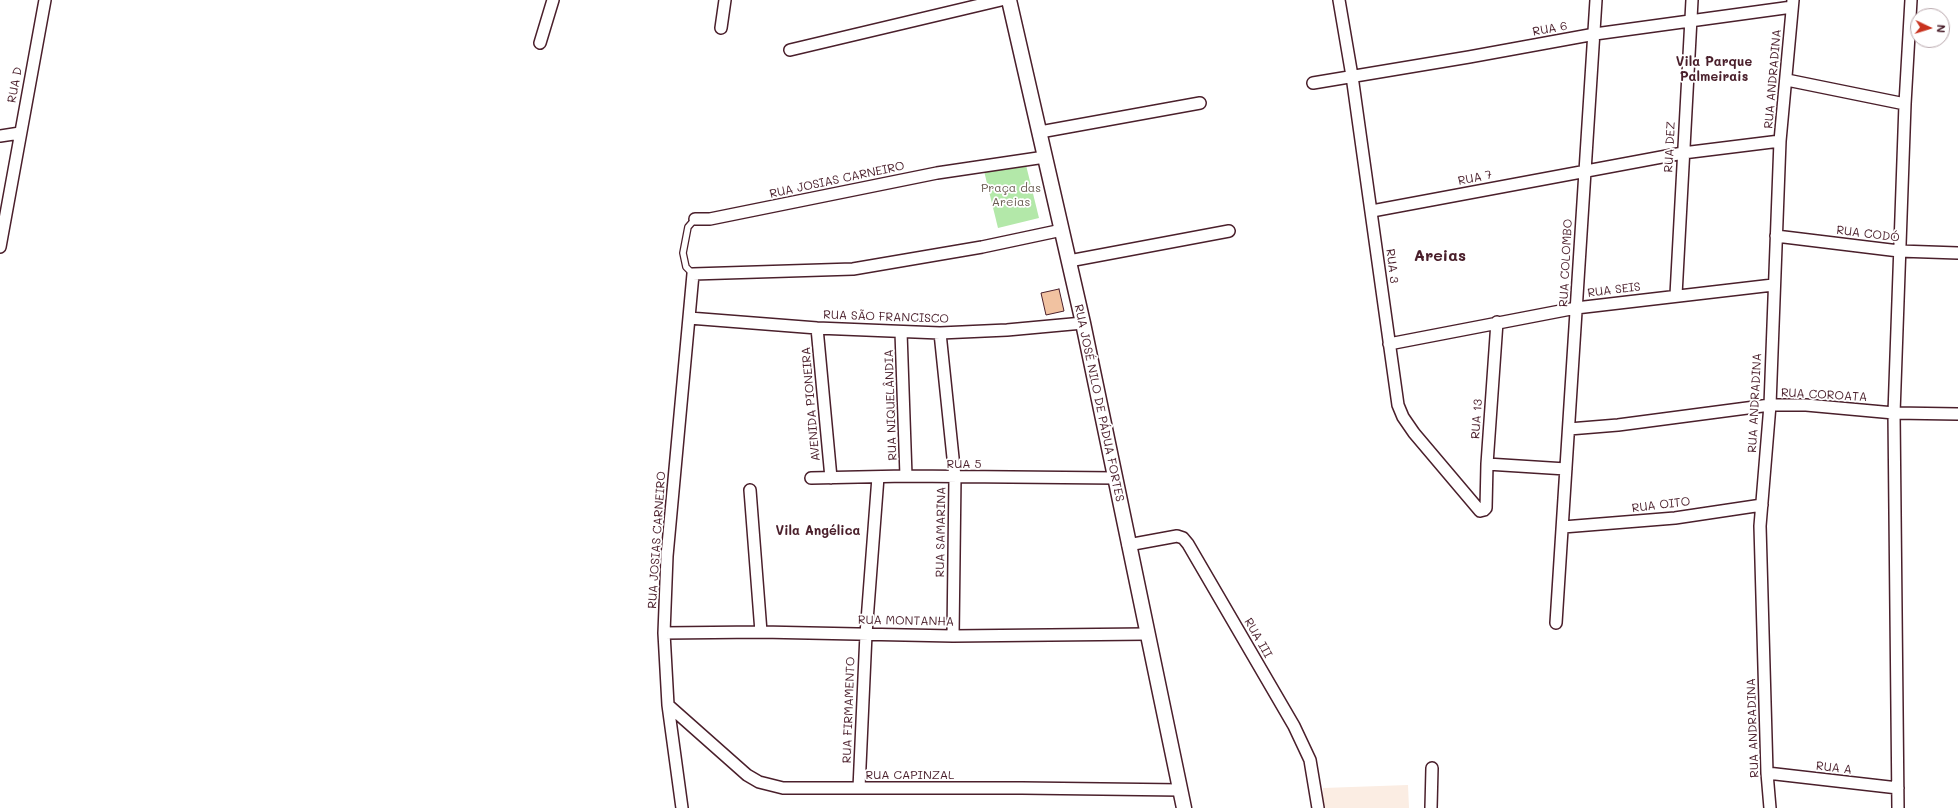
<!DOCTYPE html>
<meta charset="utf-8">
<style>
body{margin:0}
#map{position:relative;width:1958px;height:808px;overflow:hidden;background:#fff;font-family:Mali,sans-serif}
canvas{display:block}
.north{position:absolute;left:1910px;top:8px;width:40px;height:40px;box-sizing:border-box;background:#fff;border:1px solid #b7a5aa;border-radius:50%;rotate:94deg;font-size:11px;font-weight:700;line-height:16px;text-align:center;color:#4a1f2b}
.north::after{content:'';display:block;margin:auto;width:14px;height:18px;background:#c8321e;clip-path:polygon(50% 0,100% 100%,50% 72%,0 100%)}
</style>
<div id="map">
<canvas width="1958" height="808"></canvas>
<div class="north">N</div>
</div>
<script>
const g = document.querySelector('canvas').getContext('2d');
g.lineJoin = 'round';
function fillPath(path, color) { g.fillStyle = color; g.fill(path, 'evenodd'); }
const shape = rows => new Path2D(rows.map(r => 'M' + r).join(''));
function stroke(path, color, width, dash) { g.strokeStyle = color; g.lineWidth = width; g.lineCap = dash ? 'butt' : 'round'; g.setLineDash(dash || []); g.stroke(path); }
function label(font, color, halo, rows, align = 'center') {
  g.font = font + ' Mali,sans-serif'; g.lineWidth = 3.5; g.setLineDash([]); g.textBaseline = 'middle'; g.strokeStyle = halo; g.fillStyle = color; for (const [text, x, y, turn = 0] of rows) {
    g.save(); g.translate(x, y); g.rotate((+turn || 0) * Math.PI / 180); g.textAlign = isNaN(turn) ? turn : align; if (halo) g.strokeText(text, 0, 0); g.fillText(text, 0, 0); g.restore();
  }
}
const built = shape([
 [1408,785,1409,808,1323,808,1323,788]
]);
const green = shape([
 [1025,161,1039,218,998,228,984,171]
]);
const building = shape([
 [1059,289,1064,311,1046,315,1041,293,1059,289]
]);
const service = shape([
 [693,274,686,267,683,253,688,227,695,219]
]);
const minor = shape([
 [1339,0,1352,76,1398,405,1403,417,1414,433,1480,511,1484,510,1486,508,1487,464,1497,322],
 [721,28,725,0],
 [540,43,553,0],
 [790,50,1001,0],
 [1787,80,1905,104],
 [1313,83,1469,57,1595,34,1792,7],
 [1040,132,1200,103],
 [0,136,20,133],
 [1372,211,1683,153,1780,141],
 [695,219,710,219,937,173,1045,157],
 [1776,236,1899,251,1958,253],
 [0,247,45,0],
 [1069,261,1229,231],
 [1676,295,1692,0],
 [689,318,817,328,940,333,1007,330,1083,323],
 [817,328,831,478],
 [901,332,906,476],
 [940,333,955,477,953,636],
 [1389,344,1576,308,1773,285],
 [1569,429,1618,425,1770,405,1806,405,1894,413,1958,414],
 [1487,464,1566,469],
 [811,478,906,476,1116,478],
 [750,490,761,632],
 [1563,527,1675,518,1762,505],
 [1128,545,1177,536,1183,538,1188,544,1294,726,1310,760,1318,808],
 [1556,623,1596,0],
 [664,633,761,632,953,636,1147,634],
 [668,705,747,775,759,782,783,788,1022,788,1181,790],
 [1767,773,1898,788],
 [859,788,866,634,878,477],
 [682,808,668,705,664,633,667,556,693,274,853,269,982,247,1062,230],
 [1431,808,1432,768],
 [1770,808,1767,773,1760,526,1770,405,1780,141,1793,0],
 [1898,808,1894,413,1905,104,1911,0]
]);
const tertiary = shape([
 [1009,0,1083,323,1184,808]
]);
const streetNames = [
 ["RUA 6",1550,29,-10],
 ["RUA ANDRADINA",1773,79,-85],
 ["RUA D",15,85,-79],
 ["RUA DEZ",1670,147,-87],
 ["RUA 7",1475,178,-11],
 ["RUA JOSIAS CARNEIRO",837,180,-12],
 ["RUA CODÓ",1868,234,7],
 ["RUA COLOMBO",1566,263,-87],
 ["RUA 3",1392,266,83],
 ["RUA SEIS",1614,290,-7],
 ["RUA SÃO FRANCISCO",886,317,2],
 ["RUA COROATA",1824,395,3],
 ["RUA JOSÉ NILO DE PÁDUA FORTES",1099,403,78],
 ["RUA ANDRADINA",1755,403,-87],
 ["AVENIDA PIONEIRA",811,404,-95],
 ["RUA NIQUELÂNDIA",891,405,-92],
 ["RUA 13",1477,419,-86],
 ["RUA 5",964,464],
 ["RUA OITO",1661,505,-7],
 ["RUA SAMARINA",941,532,-89],
 ["RUA JOSIAS CARNEIRO",657,540,-86],
 ["RUA MONTANHA",906,621,1],
 ["RUA III",1258,638,60],
 ["RUA FIRMAMENTO",849,710,-88],
 ["RUA ANDRADINA",1753,728,-92],
 ["RUA A",1834,768,7],
 ["RUA CAPINZAL",910,775]
];
const parkNames = [
 ["Praça das",1011,188],
 ["Areias",1011,202]
];
const neighbourhoodNames = [
 ["Vila Parque",1714,62],
 ["Palmeirais",1714,77],
 ["Vila Angélica",818,531]
];
const districtNames = [
 ["Areias",1440,256]
];
fillPath(built, '#fbede3');
fillPath(green, '#b3e8a9');
fillPath(building, '#f1c2a1');
stroke(building, '#4a1f2b', 1);
stroke(service, '#4a1f2b', 8);
stroke(minor, '#4a1f2b', 14);
stroke(tertiary, '#4a1f2b', 17);
stroke(service, '#fff', 5.5);
stroke(minor, '#fff', 11);
stroke(tertiary, '#fff', 14);
label('12px', '#4a1f2b', '#fff', streetNames);
label('12px', '#6a5b51', '#fff', parkNames);
label('bold 13px', '#4a1f2b', '#fff', neighbourhoodNames);
label('bold 16px', '#4a1f2b', '#fff', districtNames);
</script>
